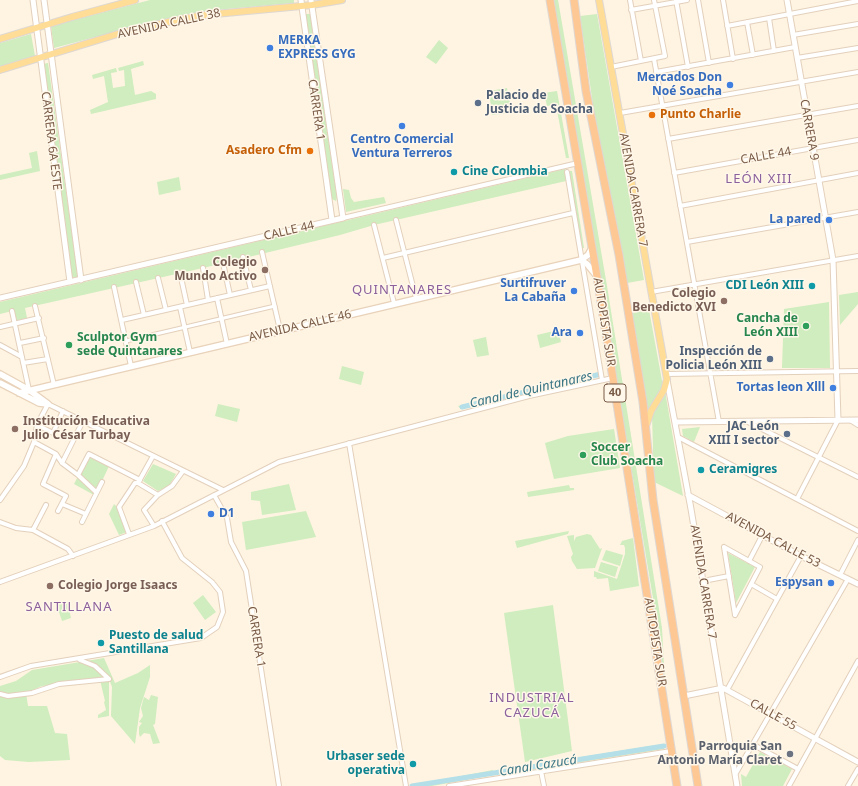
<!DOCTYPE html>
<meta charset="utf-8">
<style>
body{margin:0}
canvas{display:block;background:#fef4e1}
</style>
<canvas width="858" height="786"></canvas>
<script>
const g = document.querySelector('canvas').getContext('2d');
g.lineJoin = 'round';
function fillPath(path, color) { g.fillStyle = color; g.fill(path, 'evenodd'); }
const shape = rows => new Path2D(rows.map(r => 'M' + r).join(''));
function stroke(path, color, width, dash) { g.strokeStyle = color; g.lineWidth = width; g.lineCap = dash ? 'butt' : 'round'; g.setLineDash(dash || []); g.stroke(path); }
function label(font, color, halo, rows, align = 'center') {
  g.font = font + ' "Noto Sans",sans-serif'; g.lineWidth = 3; g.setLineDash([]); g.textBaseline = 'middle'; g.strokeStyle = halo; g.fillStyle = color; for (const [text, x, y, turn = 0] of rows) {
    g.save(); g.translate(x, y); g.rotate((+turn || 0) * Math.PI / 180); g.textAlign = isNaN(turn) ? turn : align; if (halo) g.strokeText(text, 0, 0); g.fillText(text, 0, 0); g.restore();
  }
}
const green = shape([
 [150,0,294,0,294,3,204,11,152,22,54,48,51,26],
 [553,0,558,0,607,286,662,628,665,684,656,616],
 [305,14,310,14,337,198,336,201,332,199],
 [597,14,644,280,627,283,596,125,580,16],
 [31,34,35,56,0,67,0,43],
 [439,40,448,48,436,64,426,57],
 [143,61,144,65,131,69,135,95,151,91,156,94,156,99,91,114,90,110,108,102,104,76,93,79,92,75,116,68,117,72,111,73,113,88,125,86,124,70,119,71,118,68],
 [48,63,78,277,72,278,43,64],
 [507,88,512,113,492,115,489,91],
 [557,91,569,158,566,158,556,105,547,106,544,93],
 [37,151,40,171,0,180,0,175,32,168,29,153],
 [565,169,566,181,374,225,340,235,203,268,25,308,27,318,14,321,12,311,0,314,0,302],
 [569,171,572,171,584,248,581,248],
 [179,177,181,190,159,195,157,182],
 [343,189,349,190,351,198,354,202,384,197,386,203,346,212],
 [858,292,858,304,840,325,839,295],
 [829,302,830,368,782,368,784,309],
 [649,310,663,386,648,411,632,313],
 [558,330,561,342,540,348,537,335],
 [486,337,489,355,477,357,473,340],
 [342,366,364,372,361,385,339,379],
 [600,372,601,376,461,409,458,406],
 [665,391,683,496,654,482,652,415],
 [218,404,240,409,237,422,215,416],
 [700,427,694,442,683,436,682,429],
 [614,429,620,468,554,479,545,443,568,436],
 [89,455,110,464,102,481,94,495,74,484],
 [153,464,176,474,169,486,158,491,143,481],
 [289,484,296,510,262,515,260,501,251,500,251,492],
 [569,485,570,488,574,488,574,490,528,497,527,492],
 [114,504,118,508,127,532,119,535,109,514],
 [306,511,316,537,246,550,242,522],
 [569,531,568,534,517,548,515,541],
 [587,534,591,535,600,549,602,548,595,568,577,569,572,561,571,557,573,554,567,536,574,535,574,541,576,537],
 [633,538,639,586,610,591,608,578,597,579,596,577,594,577,594,571,617,579,625,554,625,548,624,545,620,545,622,541],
 [606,550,623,555,620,566,602,560],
 [728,553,755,567,736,603],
 [601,562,618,567,615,577,598,571],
 [203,595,216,612,205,620,193,603],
 [67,601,71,618,62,621,56,603],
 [553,605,572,751,525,762,504,613],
 [104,658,115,683,138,673,150,665,150,677,140,708,135,744,111,716,112,687,109,679,105,680,109,681,109,716,98,718,98,715,106,710,104,702,105,701,100,680,42,686,26,693,28,706,47,706,55,733,67,734,70,760,29,762,5,760,0,756,0,686,16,681,32,670],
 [151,695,158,697,155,724,153,725,160,743,153,744,150,734,144,733,140,737,139,734,139,727,142,723,139,722,143,716,141,708,144,697,149,700],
 [663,744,664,749,499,775,499,770],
 [760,752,792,769,783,786,742,786,741,774,746,777],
 [493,770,493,775,432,786,409,786]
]);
const canal = shape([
 [462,407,601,374],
 [412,786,664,746]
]);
const pedestrian = shape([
 [126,341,275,306]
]);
const minor = shape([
 [630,0,641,61],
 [676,0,688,67],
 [698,0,709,63],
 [723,0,733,59],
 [631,10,687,0],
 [769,18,774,51],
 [747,22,753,55],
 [727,26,858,1],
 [793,35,858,24],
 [797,58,858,48],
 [654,59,719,422],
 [611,67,665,56,654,0],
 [656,72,795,47],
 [620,113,858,72],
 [668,139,858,106],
 [567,172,602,380],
 [674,173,858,140],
 [680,206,858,173],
 [343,218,578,163],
 [396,220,416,298],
 [374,225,394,303],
 [687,242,858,212],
 [262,252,280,330],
 [243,257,251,290],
 [383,258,573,213],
 [223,263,230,295],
 [203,268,208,300],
 [180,273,187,305],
 [158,278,166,310],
 [136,282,144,315],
 [114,287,131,366],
 [651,292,858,256],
 [217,298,227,344],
 [35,306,54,385],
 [180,307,190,352],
 [12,311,29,390],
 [122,320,270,286],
 [0,327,39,318],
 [20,343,44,338],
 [0,345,22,357],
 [23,363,48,359],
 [666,374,858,371],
 [850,420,858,425],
 [748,422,858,477],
 [37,425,53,433,63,411],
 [678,437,858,531],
 [34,442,56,454,62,463,78,475,96,492],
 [349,443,406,786],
 [56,454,43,484,66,496,58,511],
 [62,463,83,421],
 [78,475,89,454,140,480],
 [138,483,158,495],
 [214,495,227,518,231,542,246,571,279,786],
 [797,499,838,420],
 [0,500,24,466,34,442,37,425,48,404,223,490],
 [62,504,86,514],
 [0,522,16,528,33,530,68,549,73,556],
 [82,522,102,482],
 [154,526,144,510,158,495,172,486,183,471],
 [33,530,46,505],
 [129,534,119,507,135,483,138,483,153,456],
 [724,547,760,567,735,615],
 [724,547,735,615],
 [749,561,763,534],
 [840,575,858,540],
 [703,581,729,576],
 [0,582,154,526,279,462,529,396,613,378],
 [751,584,777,599],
 [80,660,95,666,109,679],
 [0,677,31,666,201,638,217,627,223,612,220,592,212,582,182,558,162,521],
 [727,690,801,556],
 [0,694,8,696,32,693,59,684,109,679],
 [752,744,798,769],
 [541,771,544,786],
 [736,773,848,579],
 [449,786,671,751],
 [789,786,858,661],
 [848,786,858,769]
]);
const tertiary = shape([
 [33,0,70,282],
 [44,0,81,280],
 [301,0,332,220],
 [787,0,833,260,838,420],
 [0,298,343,218,311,0],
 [667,380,691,509,737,786],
 [675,422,858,420],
 [688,495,801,556,858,584],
 [684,696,723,688,858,762]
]);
const secondary = shape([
 [581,260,587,264,596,275],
 [0,374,29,390,48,404],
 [0,383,39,403,47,404],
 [19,393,581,260,588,255,592,248]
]);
const primary = shape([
 [599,0,667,379,664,390,651,411,646,426],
 [0,39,72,17,135,0],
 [0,70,124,32,182,19,204,15,312,5,342,0]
]);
const trunk = shape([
 [550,0,597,277,677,786],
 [574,0,586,91,619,255,643,402,653,500,698,786]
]);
const markers = [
 [270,48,4,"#3f7fe0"],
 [730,85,4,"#3f7fe0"],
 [478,103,4,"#5c6f8a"],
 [652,115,4,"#e8710a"],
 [402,126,4,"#3f7fe0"],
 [310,151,4,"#e8710a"],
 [454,172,4,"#0f9aa8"],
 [829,220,4,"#3f7fe0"],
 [265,270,4,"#8d6e63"],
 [812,286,4,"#0f9aa8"],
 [574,291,4,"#3f7fe0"],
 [724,301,4,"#8d6e63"],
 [806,326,4,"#2e9e5b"],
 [580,333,4,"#3f7fe0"],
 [69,345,4,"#2e9e5b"],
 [770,359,4,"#5c6f8a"],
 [833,388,4,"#3f7fe0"],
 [15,429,4,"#8d6e63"],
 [787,434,4,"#5c6f8a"],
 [583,455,4,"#2e9e5b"],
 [701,470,4,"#0f9aa8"],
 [211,514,4,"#3f7fe0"],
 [831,583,4,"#3f7fe0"],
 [50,586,4,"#8d6e63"],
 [101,643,4,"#0f9aa8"],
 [790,754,4,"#6b7280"],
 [413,764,4,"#0f9aa8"]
];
const shields = [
 [615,393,22]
];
const shieldNames = [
 ["40",615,393]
];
const streetNames = [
 ["AVENIDA CALLE 38",169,24,-12],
 ["CARRERA 1",316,110,82],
 ["CARRERA 9",809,130,80],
 ["CARRERA 6A ESTE",51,141,83],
 ["CALLE 44",766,156,-10],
 ["AVENIDA CARRERA 7",633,190,80],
 ["CALLE 44",289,231,-13],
 ["AUTOPISTA SUR",604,322,81],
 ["AVENIDA CALLE 46",300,326,-13],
 ["AVENIDA CALLE 53",773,540,28],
 ["AVENIDA CARRERA 7",703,582,81],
 ["CARRERA 1",256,637,81],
 ["AUTOPISTA SUR",655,642,81],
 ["CALLE 55",773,715,29]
];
const shopNames = [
 ["MERKA",278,41,"left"],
 ["EXPRESS GYG",278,55,"left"],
 ["Mercados Don",722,78],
 ["Noé Soacha",722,92],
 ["Centro Comercial",402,140,"center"],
 ["Ventura Terreros",402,154,"center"],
 ["La pared",821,220],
 ["Surtifruver",566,284],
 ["La Cabaña",566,298],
 ["Ara",572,333],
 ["Tortas leon Xlll",825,388],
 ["D1",219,514,"left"],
 ["Espysan",823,583]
];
const serviceNames = [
 ["Palacio de",486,96,"left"],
 ["Justicia de Soacha",486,110,"left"],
 ["Inspección de",762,352],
 ["Policia León XIII",762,366],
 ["JAC León",779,427],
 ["XIII I sector",779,441]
];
const foodNames = [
 ["Punto Charlie",660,115],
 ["Asadero Cfm",302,151,"right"]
];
const cultureNames = [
 ["Cine Colombia",462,172],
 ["CDI León XIII",804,286,"right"],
 ["Ceramigres",709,470],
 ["Puesto de salud",109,636],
 ["Santillana",109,650],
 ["Urbaser sede",405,757,"right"],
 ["operativa",405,771,"right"]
];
const educationNames = [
 ["Colegio",257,263],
 ["Mundo Activo",257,277],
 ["Colegio",716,294],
 ["Benedicto XVI",716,308],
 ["Institución Educativa",23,422,"left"],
 ["Julio César Turbay",23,436,"left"],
 ["Colegio Jorge Isaacs",58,586,"left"]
];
const leisureNames = [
 ["Cancha de",798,319,"right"],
 ["León XIII",798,333,"right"],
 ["Sculptor Gym",77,338],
 ["sede Quintanares",77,352],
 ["Soccer",591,448],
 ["Club Soacha",591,462]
];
const worshipNames = [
 ["Parroquia San",782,747],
 ["Antonio María Claret",782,761]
];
const neighbourhoodNames = [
 ["LEÓN XIII",759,179],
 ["QUINTANARES",402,290],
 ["SANTILLANA",69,607],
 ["INDUSTRIAL",532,698],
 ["CAZUCÁ",532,713]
];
const waterNames = [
 ["Canal de Quintanares",531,390,-13],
 ["Canal Cazucá",538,766,-9]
];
fillPath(green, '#cfedbe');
stroke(canal, '#b4dfe9', 5);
stroke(pedestrian, '#e3d0bc', 5);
stroke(minor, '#e3d0bc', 6);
stroke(tertiary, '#e3d0bc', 7);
stroke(secondary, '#e9d2ba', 8);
stroke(primary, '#dfd7d3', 8);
stroke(trunk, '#dfd7d3', 9);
stroke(pedestrian, '#fff', 3);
stroke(minor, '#fff', 4);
stroke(tertiary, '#fff', 5);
stroke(secondary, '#fff', 5.5);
stroke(primary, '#ffdd97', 6);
stroke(trunk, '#fec894', 7);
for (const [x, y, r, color] of markers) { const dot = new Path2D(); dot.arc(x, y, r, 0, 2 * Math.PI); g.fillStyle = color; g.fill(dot); stroke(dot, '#fff7e9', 1.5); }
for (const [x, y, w] of shields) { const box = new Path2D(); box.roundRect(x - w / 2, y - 9, w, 18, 3); g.fillStyle = '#fff7e9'; g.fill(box); stroke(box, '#785a46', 1); }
label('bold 11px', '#785a46', null, shieldNames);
label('12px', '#785a46', '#fff7e9', streetNames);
label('bold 12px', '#366cbe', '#fff7e9', shopNames, 'right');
label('bold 12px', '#4e5e75', '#fff7e9', serviceNames, 'right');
label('bold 12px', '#c56008', '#fff7e9', foodNames, 'left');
label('bold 12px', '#0d838f', '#fff7e9', cultureNames, 'left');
label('bold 12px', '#785e54', '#fff7e9', educationNames, 'right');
label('bold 12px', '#27864d', '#fff7e9', leisureNames, 'left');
label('bold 12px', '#5b616d', '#fff7e9', worshipNames, 'right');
g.letterSpacing = '1px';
label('13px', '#8b609c', '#fff7e9', neighbourhoodNames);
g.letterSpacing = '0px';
label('italic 13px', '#3b7686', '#fff7e9', waterNames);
</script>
